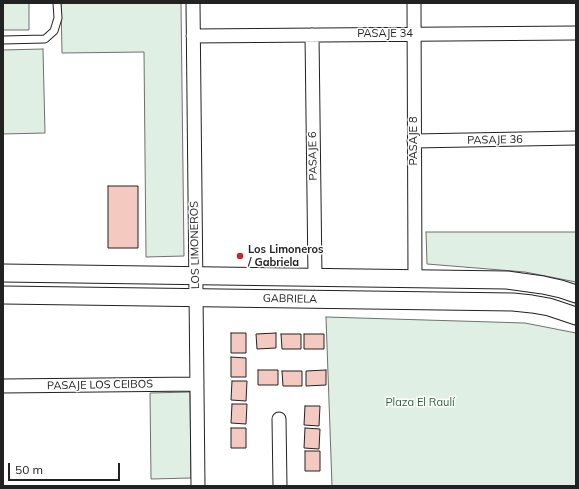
<!DOCTYPE html>
<meta charset="utf-8">
<style>
body{margin:0}
#map{position:relative;width:579px;height:489px;overflow:hidden;background:#fff;font-family:Mulish,sans-serif}
canvas{display:block}
.frame{position:absolute;inset:0;border:4px solid #222;pointer-events:none}
.scale{position:absolute;left:8px;top:463px;width:112px;height:18px;box-sizing:border-box;border:2px solid #222;border-top:0;padding-left:5px;font-size:12px;line-height:14px;white-space:nowrap;color:#222;-webkit-text-stroke:3px #fff;paint-order:stroke}
</style>
<div id="map">
<canvas width="579" height="489"></canvas>
<div class="frame"></div>
<div class="scale">50 m</div>
</div>
<script>
const g = document.querySelector('canvas').getContext('2d');
g.lineJoin = 'round';
function fillPath(path, color) { g.fillStyle = color; g.fill(path, 'evenodd'); }
const shape = rows => new Path2D(rows.map(r => 'M' + r).join(''));
function stroke(path, color, width, dash) { g.strokeStyle = color; g.lineWidth = width; g.lineCap = dash ? 'butt' : 'round'; g.setLineDash(dash || []); g.stroke(path); }
function label(font, color, halo, rows, align = 'center') {
  g.font = font + ' Mulish,sans-serif'; g.lineWidth = 3; g.setLineDash([]); g.textBaseline = 'middle'; g.strokeStyle = halo; g.fillStyle = color; for (const [text, x, y, turn = 0] of rows) {
    g.save(); g.translate(x, y); g.rotate((+turn || 0) * Math.PI / 180); g.textAlign = isNaN(turn) ? turn : align; if (halo) g.strokeText(text, 0, 0); g.fillText(text, 0, 0); g.restore();
  }
}
const green = shape([
 [3,3,29,3,29,30,3,30,3,3],
 [61,3,181,3,184,256,146,257,144,52,62,53,61,3],
 [43,49,45,133,3,134,3,50,43,49],
 [426,232,576,232,576,282,525,272,427,264,426,232],
 [326,317,525,323,576,333,576,486,332,486,326,317],
 [190,392,191,478,151,479,150,393,190,392]
]);
const building = shape([
 [108,186,138,186,138,248,108,248,108,186],
 [231,333,246,333,246,353,231,353,231,333],
 [276,333,276,348,257,349,256,334,276,333],
 [281,334,301,334,301,349,282,349,281,334],
 [304,334,324,334,324,349,304,349,304,334],
 [231,357,246,358,246,377,231,377,231,357],
 [258,370,278,370,278,385,258,385,258,370],
 [326,370,326,385,306,386,306,371,326,370],
 [282,371,302,371,302,386,283,386,282,371],
 [232,381,247,381,246,401,231,400,232,381],
 [232,404,247,404,246,424,231,423,232,404],
 [305,406,320,406,319,426,304,425,305,406],
 [231,428,246,428,246,448,231,448,231,428],
 [305,428,320,429,319,449,304,448,305,428],
 [305,451,320,451,320,471,305,471,305,451]
]);
const service = shape([
 [3,40,45,39,54,31,58,18,57,3]
]);
const minor = shape([
 [193,3,198,486],
 [414,3,415,279],
 [312,35,315,277],
 [193,36,576,33],
 [414,141,576,138],
 [3,386,197,384],
 [279,419,280,486]
]);
const tertiary = shape([
 [3,273,507,280,543,285,561,289,576,294],
 [3,295,513,302,532,304,549,307,576,316]
]);
const markers = [
 [240,256,4,"#c62828"]
];
const streetNames = [
 ["PASAJE 34",385,34],
 ["PASAJE 36",495,140,-1],
 ["PASAJE 8",414,141,-90],
 ["PASAJE 6",313,156,-91],
 ["LOS LIMONEROS",195,245,-91],
 ["GABRIELA",290,299,1],
 ["PASAJE LOS CEIBOS",100,385,-1]
];
const poiNames = [
 ["Los Limoneros",248,250],
 ["/ Gabriela",248,263]
];
const parkNames = [
 ["Plaza El Raulí",420,403]
];
fillPath(green, '#e0efe3');
stroke(green, '#6f6f6f', 1);
fillPath(building, '#f3c9c0');
stroke(building, '#222', 1);
stroke(service, '#222', 9);
stroke(minor, '#222', 15);
stroke(tertiary, '#222', 19);
stroke(service, '#fff', 7);
stroke(minor, '#fff', 13);
stroke(tertiary, '#fff', 17);
for (const [x, y, r, color] of markers) { const dot = new Path2D(); dot.arc(x, y, r, 0, 2 * Math.PI); g.fillStyle = color; g.fill(dot); stroke(dot, '#fff', 1.5); }
label('11px', '#222', '#fff', streetNames);
label('bold 11px', '#222', '#fff', poiNames, 'left');
label('11px', '#2f5e38', '#fff', parkNames);
</script>
